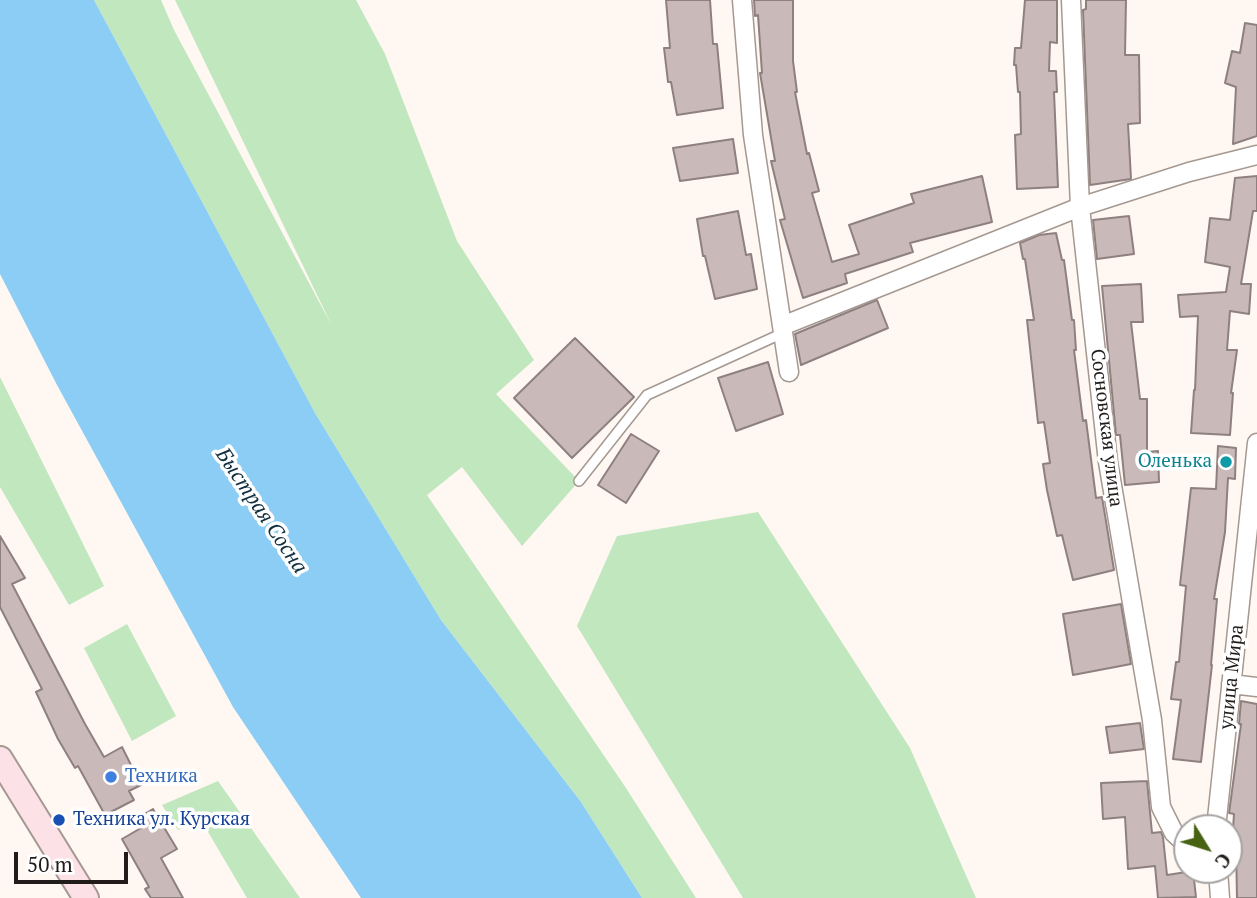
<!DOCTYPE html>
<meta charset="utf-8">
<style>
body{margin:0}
#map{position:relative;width:1257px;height:898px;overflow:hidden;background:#fff7f2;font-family:"PT Serif",serif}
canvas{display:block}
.north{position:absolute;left:1173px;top:814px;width:70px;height:70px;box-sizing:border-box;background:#fff;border:2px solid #a6a4a3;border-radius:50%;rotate:128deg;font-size:19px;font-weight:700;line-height:28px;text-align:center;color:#211c1a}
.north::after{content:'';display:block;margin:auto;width:24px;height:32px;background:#486213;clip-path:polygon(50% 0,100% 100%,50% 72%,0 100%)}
.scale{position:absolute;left:14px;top:852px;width:114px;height:32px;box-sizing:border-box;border:4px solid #211c1a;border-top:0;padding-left:9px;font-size:21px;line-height:24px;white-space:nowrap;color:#211c1a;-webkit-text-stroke:5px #fff;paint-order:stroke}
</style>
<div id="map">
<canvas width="1257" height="898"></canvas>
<div class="north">С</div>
<div class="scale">50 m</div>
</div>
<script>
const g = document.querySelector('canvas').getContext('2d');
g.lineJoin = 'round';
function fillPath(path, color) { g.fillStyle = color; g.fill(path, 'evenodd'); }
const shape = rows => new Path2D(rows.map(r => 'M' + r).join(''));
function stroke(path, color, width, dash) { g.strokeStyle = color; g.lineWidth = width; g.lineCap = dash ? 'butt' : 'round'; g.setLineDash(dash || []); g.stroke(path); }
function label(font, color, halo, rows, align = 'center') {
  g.font = font + ' "PT Serif",serif'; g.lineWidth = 7; g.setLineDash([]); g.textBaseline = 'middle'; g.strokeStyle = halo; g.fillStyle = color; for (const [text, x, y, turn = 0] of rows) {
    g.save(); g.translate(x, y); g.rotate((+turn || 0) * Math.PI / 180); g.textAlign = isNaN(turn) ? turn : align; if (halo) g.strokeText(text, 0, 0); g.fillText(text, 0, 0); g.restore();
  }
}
const green = shape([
 [94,0,161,0,174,30,332,326,175,0,356,0,385,54,457,241,534,360,496,394,579,481,522,546,462,467,427,495,626,788,696,898,642,898,581,802,441,620,315,413],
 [0,377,104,586,69,605,0,487],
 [758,512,910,748,976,898,743,898,577,626,617,536],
 [127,624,176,716,132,741,84,648],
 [218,781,300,898,247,898,201,820,178,830,162,805]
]);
const water = shape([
 [0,0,94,0,315,413,441,620,581,802,642,898,361,898,233,707,57,385,0,274]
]);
const building = shape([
 [666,0,710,0,713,44,717,44,723,108,677,115,671,82,668,82,664,48,670,48,666,0],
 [754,0,793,0,793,61,797,92,795,92,807,154,809,153,819,191,812,193,832,262,859,254,849,225,914,203,911,194,982,176,992,222,910,243,913,252,845,274,847,283,803,298,780,220,785,219,771,161,775,161,760,73,762,73,758,15,755,16,754,0],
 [1025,0,1057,0,1057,43,1050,42,1049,71,1056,71,1057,92,1054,92,1058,187,1017,189,1015,135,1021,134,1020,92,1018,92,1016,65,1014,65,1015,48,1021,48,1025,0],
 [1086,0,1126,0,1125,55,1139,55,1140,123,1128,124,1131,179,1090,185,1083,10,1086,9,1086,0],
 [1245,23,1257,25,1257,136,1233,144,1236,87,1225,83,1232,51,1240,53,1245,23],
 [733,139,738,173,680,181,673,148,733,139],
 [1257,176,1257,211,1253,211,1241,284,1251,284,1249,314,1230,311,1227,350,1237,350,1231,393,1233,393,1230,435,1191,433,1194,390,1195,390,1198,316,1180,317,1178,295,1226,292,1230,267,1205,262,1210,218,1230,220,1235,178,1257,176],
 [738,211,746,255,751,254,757,289,715,299,705,256,703,256,697,219,738,211],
 [1129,216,1134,254,1097,259,1093,220,1129,216],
 [1056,233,1062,260,1064,260,1072,320,1074,320,1076,350,1074,350,1083,421,1086,420,1096,498,1102,497,1114,570,1073,580,1062,535,1057,536,1047,490,1043,464,1050,463,1044,422,1038,423,1027,320,1034,320,1025,259,1023,259,1020,243,1039,235,1056,233],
 [1141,284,1143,322,1131,322,1140,399,1147,399,1147,452,1158,451,1159,482,1125,485,1120,435,1116,435,1102,286,1141,284],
 [877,300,888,328,801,365,795,334,877,300],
 [575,338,634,397,572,458,514,398,575,338],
 [768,362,783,414,736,431,718,378,768,362],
 [631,434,659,451,626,503,598,485,631,434],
 [1218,446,1236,448,1235,479,1228,478,1225,532,1214,599,1217,599,1211,665,1212,665,1201,762,1173,759,1181,700,1171,699,1176,662,1179,662,1186,586,1180,585,1191,488,1216,489,1218,446],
 [0,536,25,578,12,584,85,724,104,757,122,747,141,785,129,791,134,800,105,815,78,766,75,768,58,739,36,692,42,689,0,607,0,536],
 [1121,604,1131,664,1073,675,1063,614,1121,604],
 [1241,701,1257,704,1257,898,1237,898,1236,845,1232,844,1234,814,1229,813,1241,724,1239,724,1241,701],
 [1140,723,1144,749,1110,753,1106,727,1140,723],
 [1147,781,1152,833,1161,832,1163,837,1167,875,1193,871,1196,897,1158,898,1155,866,1128,869,1125,817,1103,819,1101,783,1147,781],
 [153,809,177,849,161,858,183,898,151,898,145,889,149,887,122,839,141,828,136,819,153,809]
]);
const lane = shape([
 [579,481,647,395,783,333]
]);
const street = shape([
 [742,0,753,135,789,372],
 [1071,0,1080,207,1108,462,1152,720,1161,807,1174,833,1187,845],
 [782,326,1080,207,1189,172,1257,155],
 [1231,684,1257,687],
 [1216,828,1257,443],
 [1218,870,1220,898]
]);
const secondary = shape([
 [0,759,86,898]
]);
const markers = [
 [1226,462,7,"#0f9aa8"],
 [111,777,7,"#3f7fe0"],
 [59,820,7,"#1a4fb4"]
];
const streetNames = [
 ["Сосновская улица",1106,428,83],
 ["улица Мира",1232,677,-84]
];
const cultureNames = [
 ["Оленька",1212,462]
];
const shopNames = [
 ["Техника",125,777]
];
const transitNames = [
 ["Техника ул. Курская",73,820]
];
const waterNames = [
 ["Быстрая Сосна",261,511,56]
];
fillPath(green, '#c1e7be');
fillPath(water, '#8bcdf4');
fillPath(building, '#c9b9b9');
stroke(building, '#8f8080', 2);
stroke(lane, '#a49891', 12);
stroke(street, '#a49891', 21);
stroke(secondary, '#a49891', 28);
stroke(lane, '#fff', 9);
stroke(street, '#fff', 18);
stroke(secondary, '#fce2e7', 24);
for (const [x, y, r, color] of markers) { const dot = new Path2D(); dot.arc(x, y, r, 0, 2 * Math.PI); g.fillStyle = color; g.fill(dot); stroke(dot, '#fff', 2.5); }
label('19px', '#211c1a', '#fff', streetNames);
label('19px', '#0d838f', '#fff', cultureNames, 'right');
label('19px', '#366cbe', '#fff', shopNames, 'left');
label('19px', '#164399', '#fff', transitNames, 'left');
label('italic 21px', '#102e3e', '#fff', waterNames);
</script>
